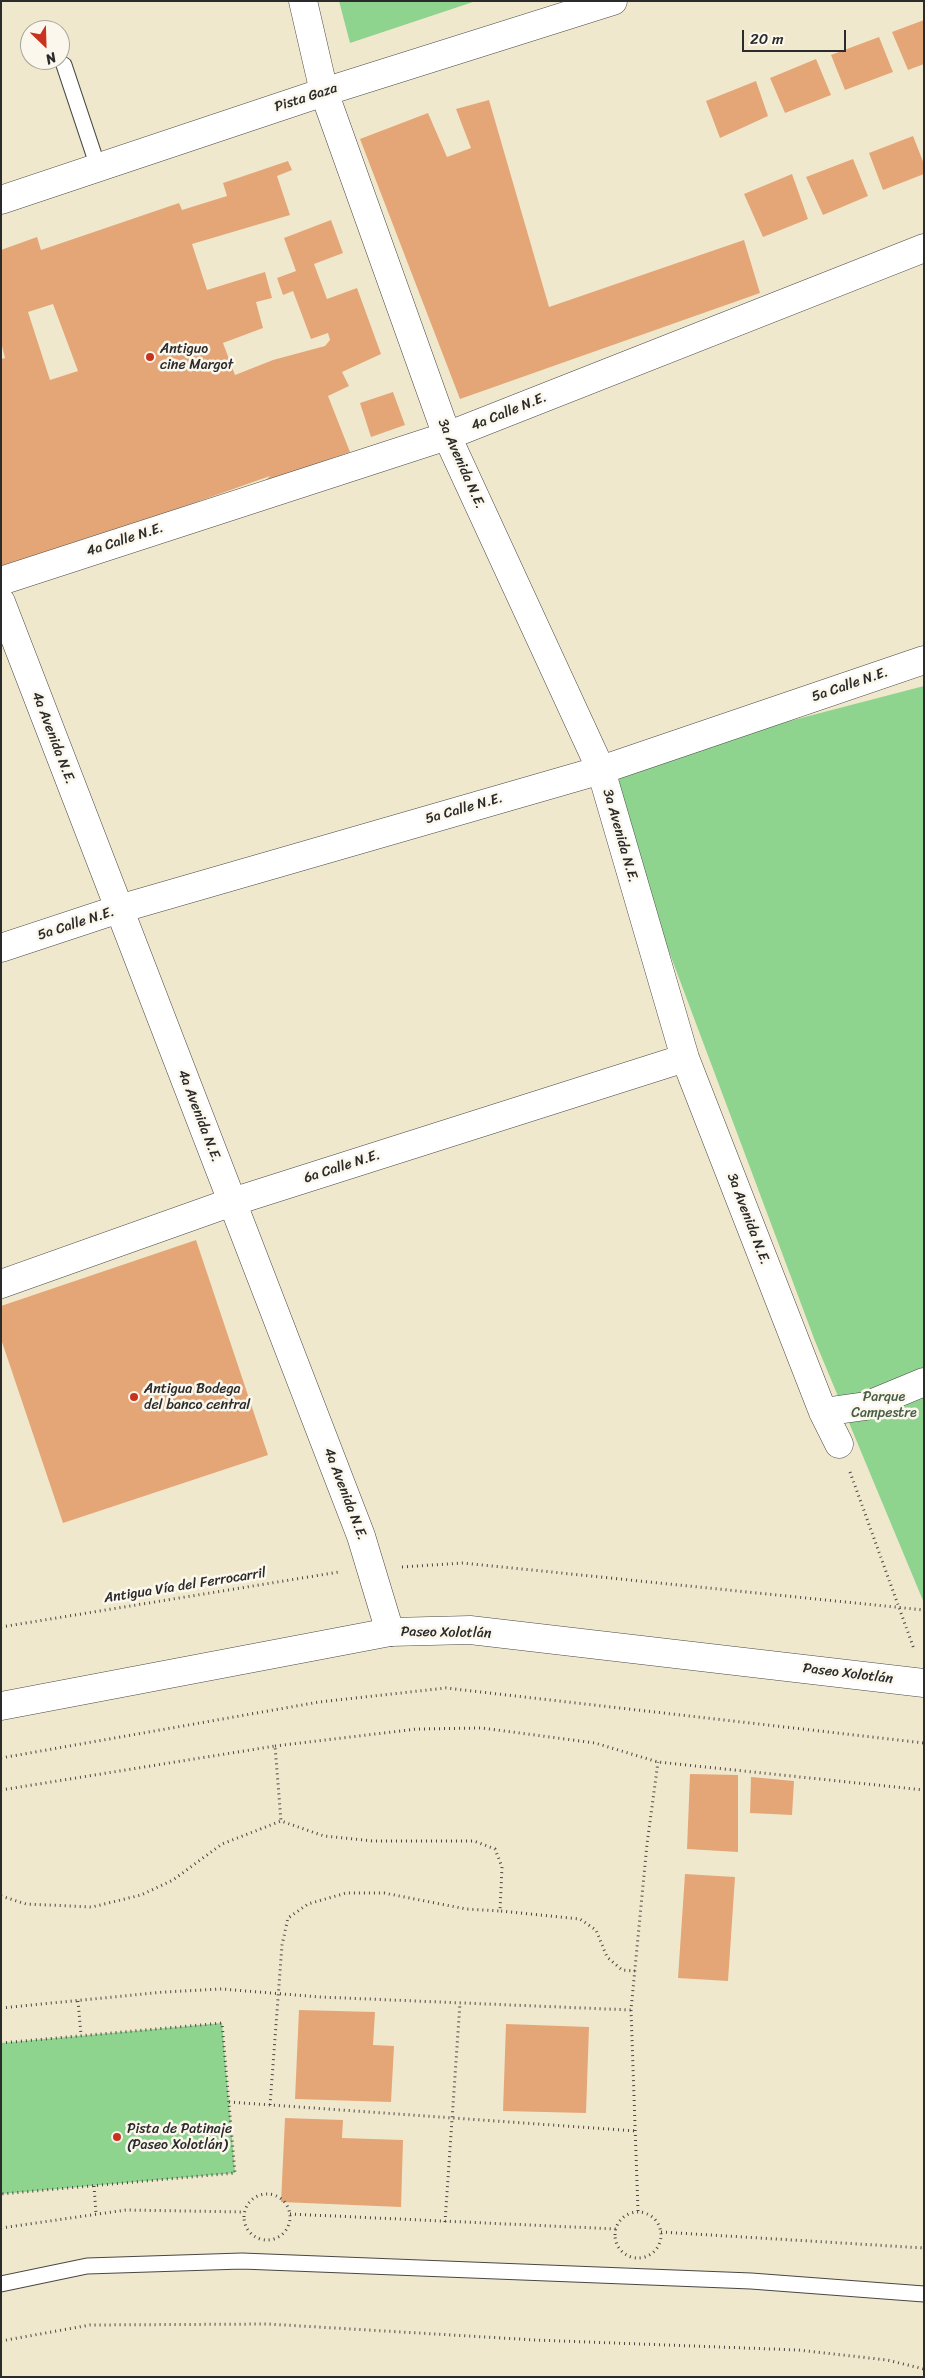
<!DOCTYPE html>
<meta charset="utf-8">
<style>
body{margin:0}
#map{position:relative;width:925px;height:2378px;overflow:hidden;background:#f0e8cd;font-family:Sriracha,sans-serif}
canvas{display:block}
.frame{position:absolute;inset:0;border:2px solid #2b2b2b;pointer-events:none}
.north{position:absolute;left:20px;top:20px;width:50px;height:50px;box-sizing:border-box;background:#fbf7ec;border:1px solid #a8a59f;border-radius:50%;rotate:156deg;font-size:14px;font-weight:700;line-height:20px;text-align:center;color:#2b2b2b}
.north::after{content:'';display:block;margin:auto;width:18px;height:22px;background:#c8321e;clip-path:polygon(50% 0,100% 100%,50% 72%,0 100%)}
.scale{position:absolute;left:742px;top:30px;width:104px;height:22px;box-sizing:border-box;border:2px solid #2b2b2b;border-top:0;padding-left:6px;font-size:15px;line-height:18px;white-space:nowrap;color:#2b2b2b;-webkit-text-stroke:4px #fbf7ec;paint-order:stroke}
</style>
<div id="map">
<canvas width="925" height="2378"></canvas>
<div class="frame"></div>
<div class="north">N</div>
<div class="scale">20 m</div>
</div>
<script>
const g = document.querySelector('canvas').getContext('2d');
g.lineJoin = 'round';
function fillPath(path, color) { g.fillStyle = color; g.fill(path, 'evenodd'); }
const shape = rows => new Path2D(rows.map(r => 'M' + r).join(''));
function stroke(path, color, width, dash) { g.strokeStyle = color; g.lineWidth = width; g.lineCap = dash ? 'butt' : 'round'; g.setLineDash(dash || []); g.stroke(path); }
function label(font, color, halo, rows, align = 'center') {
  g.font = font + ' Sriracha,sans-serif'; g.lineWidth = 5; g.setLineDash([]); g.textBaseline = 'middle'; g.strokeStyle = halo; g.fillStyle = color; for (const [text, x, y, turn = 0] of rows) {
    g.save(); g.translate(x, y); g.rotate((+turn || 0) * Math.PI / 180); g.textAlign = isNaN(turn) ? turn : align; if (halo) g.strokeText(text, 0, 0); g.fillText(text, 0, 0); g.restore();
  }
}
const green = shape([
 [339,1,476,1,350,43],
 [924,686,924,1603,815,1341,601,770],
 [222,2023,235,2173,1,2194,1,2043]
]);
const building = shape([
 [924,20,924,64,908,70,892,32],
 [879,37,893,72,845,90,831,55],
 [816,59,831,95,785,113,770,78],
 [756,81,768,116,720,138,706,101],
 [489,100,549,307,744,240,760,293,460,399,360,139,428,113,447,157,471,148,456,109],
 [913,136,924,164,924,174,883,190,869,153],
 [853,159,868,196,823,215,806,177],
 [288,161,292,170,277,176,290,215,192,244,207,290,265,272,272,298,256,302,263,328,223,343,235,375,273,360,325,346,330,340,328,333,311,339,293,291,283,295,277,278,296,271,284,238,331,220,343,253,314,264,327,299,357,288,381,354,342,372,349,386,328,396,350,452,264,482,270,476,132,525,1,567,1,359,5,358,1,342,1,250,37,237,41,250,179,203,182,210,227,196,223,183],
 [53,304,78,371,50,380,28,312],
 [792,174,808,219,763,237,744,194],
 [393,392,405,425,371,437,360,403],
 [196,1240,268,1455,63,1523,1,1339,1,1306],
 [690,1774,738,1775,738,1852,687,1849],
 [751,1777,794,1781,792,1815,750,1813],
 [685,1874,735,1877,728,1981,678,1978],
 [299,2010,375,2012,373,2045,394,2046,391,2102,295,2099],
 [506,2024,589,2027,586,2113,503,2111],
 [285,2118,343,2120,342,2138,403,2140,401,2207,281,2202]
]);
const path = shape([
 [850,1472,914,1649],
 [402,1567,463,1563,924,1610],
 [1,1627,339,1572],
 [275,1746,417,1729,482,1728,595,1743,658,1762,924,1790],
 [1,1758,319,1702,446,1688,924,1743],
 [1,1790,275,1746,281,1821],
 [1,1896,26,1904,92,1907,141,1895,173,1880,222,1844,281,1821,324,1836,373,1841,474,1841,495,1849,502,1867,500,1911,580,1919,596,1930,607,1957,622,1970,635,1971],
 [78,2001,81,2035],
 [1,2008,164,1992,222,1989,320,1997,631,2010],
 [1,2043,222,2023,235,2173,1,2194],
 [229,2102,636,2131],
 [270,2105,282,1945,288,1918,308,1904,346,1893,384,1893,466,1909,500,1911],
 [94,2186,96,2214],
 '244 2217a23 23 0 1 1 46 0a23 23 0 1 1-46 0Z',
 [638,2211,631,2010,647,1844,658,1762],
 '615 2235a23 23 0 1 1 46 0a23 23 0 1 1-46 0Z',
 [290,2214,616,2229],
 [445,2222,460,2003],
 [1,2228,126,2210,244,2212],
 [661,2232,924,2248],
 [1,2341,90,2325,268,2324,535,2340,798,2350,887,2360,924,2369]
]);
const lane = shape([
 [64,65,98,167],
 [1,2284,87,2266,242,2261,751,2281,924,2294]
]);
const street = shape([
 [303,1,324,92,447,436,601,770,685,1058,823,1412,839,1444],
 [1,581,447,436,924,248],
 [1,602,361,1536,390,1632],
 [1,948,119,909,601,770,924,660],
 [1,1284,232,1202,685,1058],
 [823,1412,866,1406,924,1382]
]);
const secondary = shape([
 [1,1706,390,1632,470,1630,924,1683]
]);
const highway = shape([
 [1,200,324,92,613,1]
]);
const markers = [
 [150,357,5,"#c8321e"],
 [134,1397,5,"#c8321e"],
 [117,2137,5,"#c8321e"]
];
const streetNames = [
 ["Pista Gaza",306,98,-18],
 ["4a Calle N.E.",509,412,-22],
 ["3a Avenida N.E.",461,464,66],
 ["4a Calle N.E.",125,540,-18],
 ["5a Calle N.E.",850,685,-19],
 ["4a Avenida N.E.",53,738,69],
 ["5a Calle N.E.",464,809,-16],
 ["3a Avenida N.E.",620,836,74],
 ["5a Calle N.E.",76,924,-18],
 ["4a Avenida N.E.",199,1116,69],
 ["6a Calle N.E.",342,1167,-18],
 ["3a Avenida N.E.",748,1219,69],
 ["4a Avenida N.E.",345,1494,69],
 ["Antigua Vía del Ferrocarril",185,1586,-9],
 ["Paseo Xolotlán",446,1633,1],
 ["Paseo Xolotlán",848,1674,7]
];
const poiNames = [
 ["Antiguo",160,349],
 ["cine Margot",160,365],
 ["Antigua Bodega",144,1389],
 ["del banco central",144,1405],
 ["Pista de Patinaje",127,2129],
 ["(Paseo Xolotlán)",127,2145]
];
const parkNames = [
 ["Parque",884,1397],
 ["Campestre",884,1413]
];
fillPath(green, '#8ed48f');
fillPath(building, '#e5a677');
stroke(lane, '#494743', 17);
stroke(street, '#494743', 29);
stroke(secondary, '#494743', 29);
stroke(highway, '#494743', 29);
stroke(path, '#494743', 3, [1, 4]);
stroke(lane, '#fff', 15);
stroke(street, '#fff', 28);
stroke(secondary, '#fff', 28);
stroke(highway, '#fff', 28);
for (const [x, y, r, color] of markers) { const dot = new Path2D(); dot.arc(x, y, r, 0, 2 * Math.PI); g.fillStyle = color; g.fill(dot); stroke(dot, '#fbf7ec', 2); }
label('14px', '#2b2b2b', '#fbf7ec', streetNames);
label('14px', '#2b2b2b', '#fbf7ec', poiNames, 'left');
label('14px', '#495e49', '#fbf7ec', parkNames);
</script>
